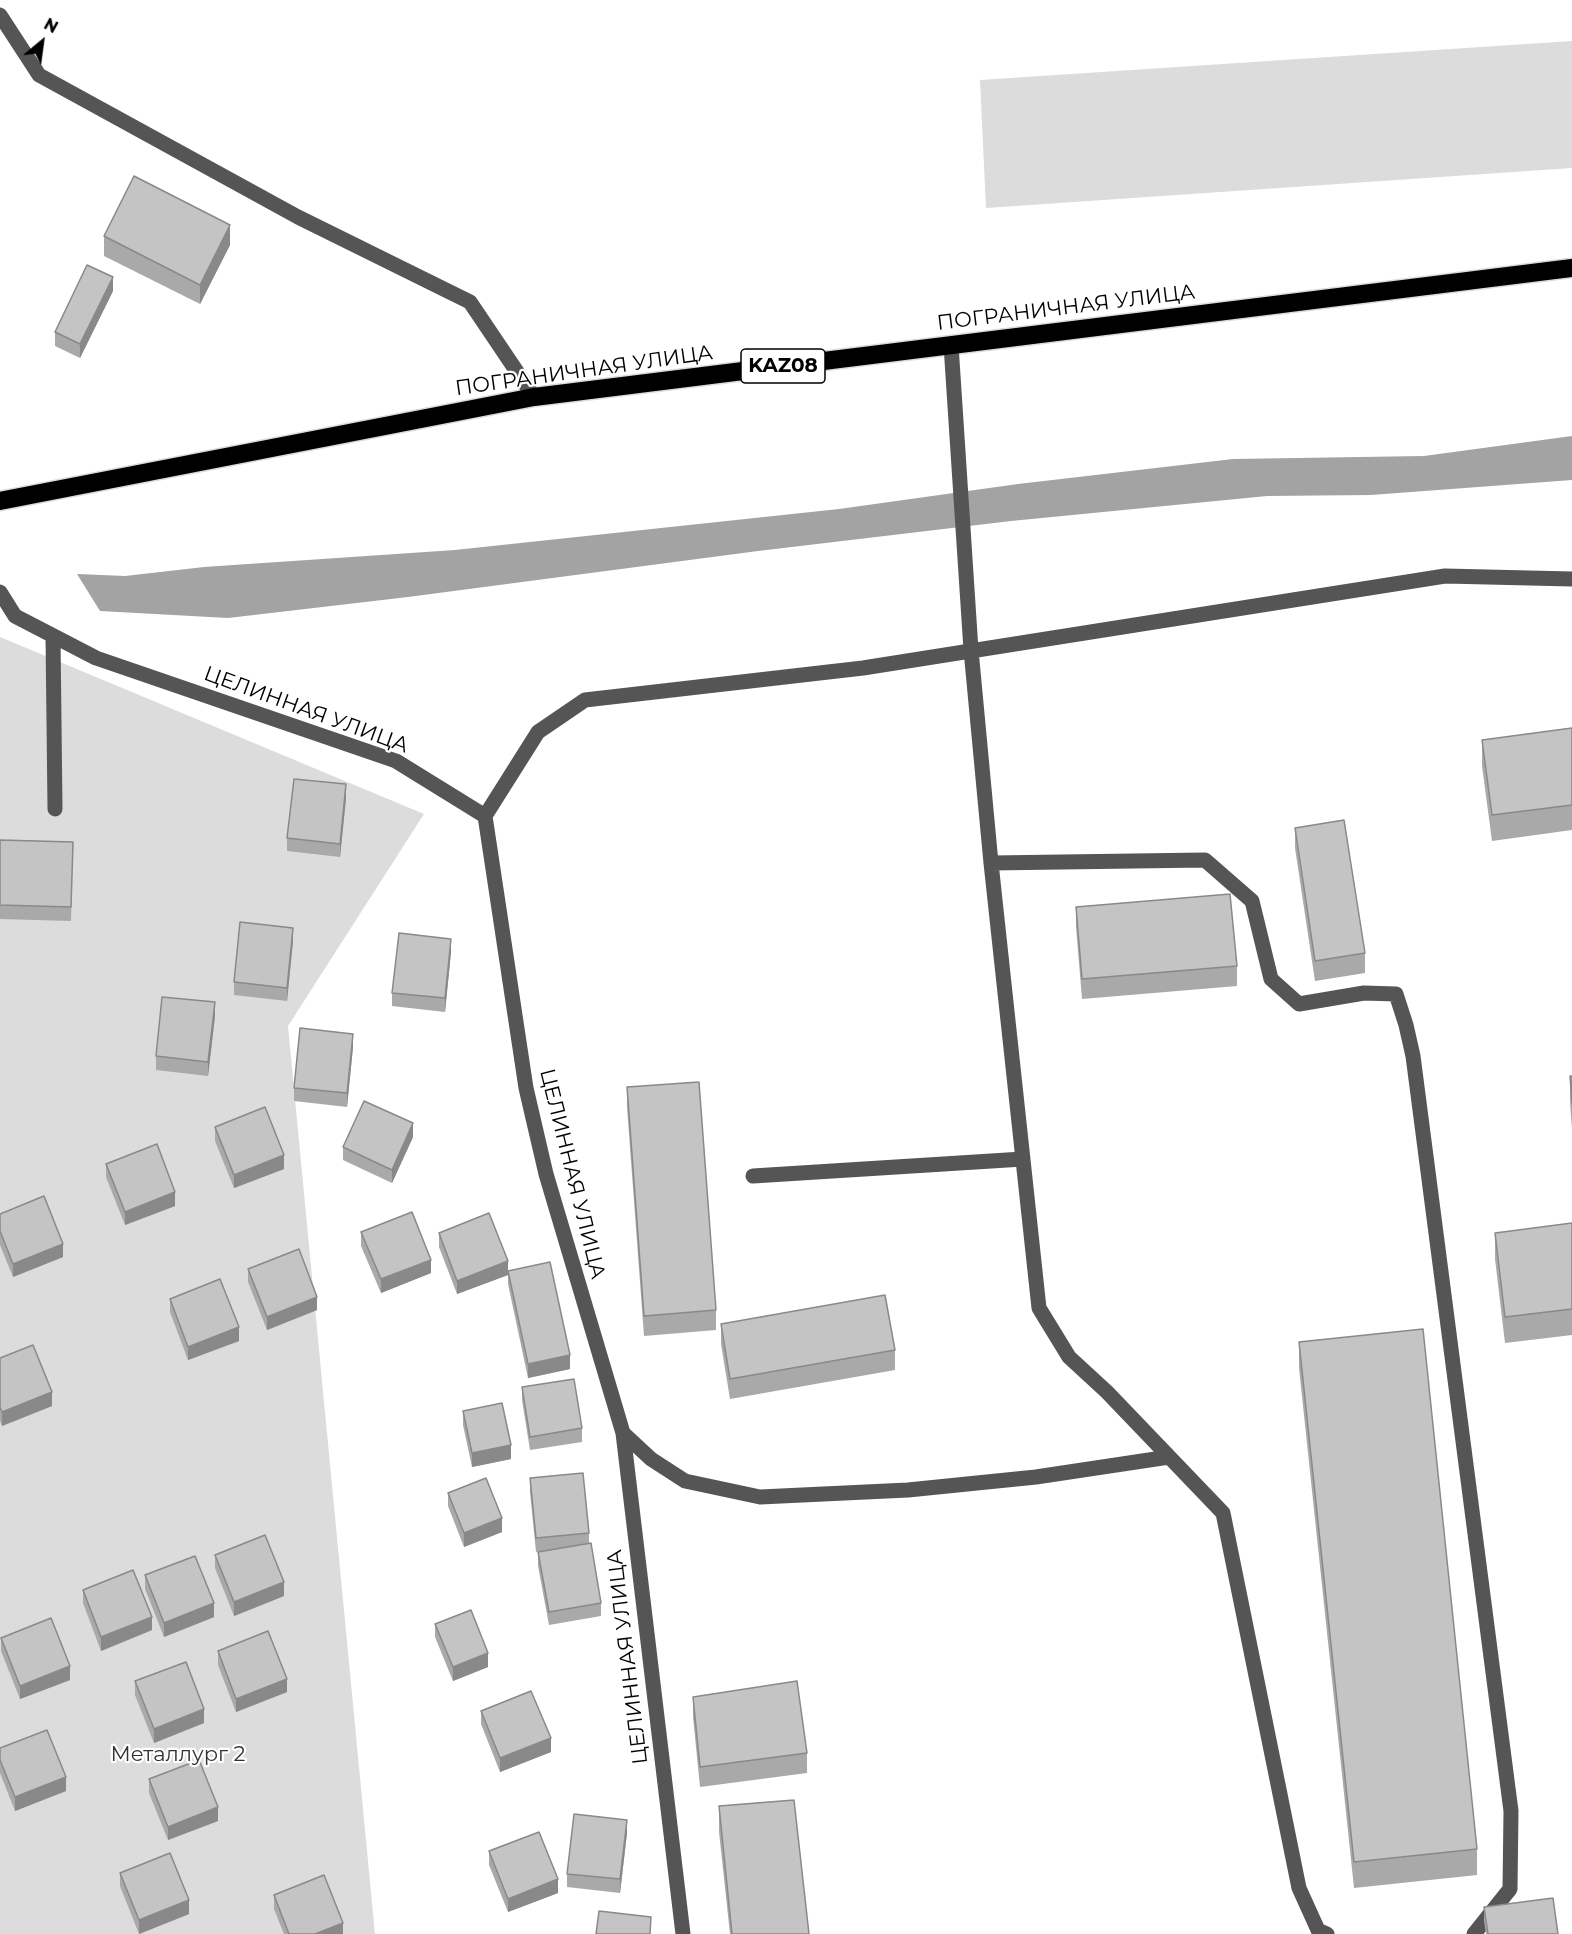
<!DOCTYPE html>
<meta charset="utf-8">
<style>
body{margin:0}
#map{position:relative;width:1572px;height:1934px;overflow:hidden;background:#fff;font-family:Montserrat,sans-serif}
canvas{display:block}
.north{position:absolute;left:12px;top:12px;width:60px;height:60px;-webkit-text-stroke:4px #fff;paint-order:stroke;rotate:29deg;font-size:16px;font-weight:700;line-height:24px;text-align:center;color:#000}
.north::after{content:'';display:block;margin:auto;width:21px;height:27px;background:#000;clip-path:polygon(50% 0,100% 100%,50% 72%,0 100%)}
</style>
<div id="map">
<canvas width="1572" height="1934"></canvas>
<div class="north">N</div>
</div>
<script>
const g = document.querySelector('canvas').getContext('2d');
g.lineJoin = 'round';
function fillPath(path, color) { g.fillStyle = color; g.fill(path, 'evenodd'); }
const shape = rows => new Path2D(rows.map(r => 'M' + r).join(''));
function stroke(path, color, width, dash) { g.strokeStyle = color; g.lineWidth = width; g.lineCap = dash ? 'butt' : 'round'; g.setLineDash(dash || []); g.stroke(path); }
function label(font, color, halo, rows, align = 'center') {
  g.font = font + ' Montserrat,sans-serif'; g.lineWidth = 4.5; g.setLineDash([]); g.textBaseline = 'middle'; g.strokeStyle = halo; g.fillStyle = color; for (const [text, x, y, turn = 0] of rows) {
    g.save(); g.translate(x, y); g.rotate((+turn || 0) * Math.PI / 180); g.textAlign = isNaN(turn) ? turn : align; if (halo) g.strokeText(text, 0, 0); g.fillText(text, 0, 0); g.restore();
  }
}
const green = shape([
 [1572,41,1572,168,986,208,980,80],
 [0,637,424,814,288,1026,375,1934,0,1934]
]);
const water = shape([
 [1572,436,1572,480,1371,495,1267,496,1011,521,758,551,408,597,228,618,100,611,77,574,125,576,204,567,455,550,839,509,1018,484,1233,459,1424,456]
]);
const minor = shape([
 [0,15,39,75,298,217,470,302,534,397],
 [951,345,971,650,991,863,1039,1308,1069,1357,1107,1392,1223,1513,1299,1888,1318,1930,1327,1934],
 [0,592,15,616,96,658,396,761,485,816,526,1088,546,1174,623,1433,683,1934],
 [53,636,55,809],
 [485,816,538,732,585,700,863,668,1445,576,1572,579],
 [991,863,1205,860,1252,901,1271,979,1299,1004,1364,993,1396,994,1406,1025,1413,1056,1511,1811,1510,1889,1474,1934],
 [753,1176,1023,1159],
 [623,1433,651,1459,685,1481,760,1497,908,1490,1036,1477,1169,1457]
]);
const highway = shape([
 [0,501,534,397,1572,268]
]);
const wall = shape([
 [104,236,230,245,200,304,104,256],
 [113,291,80,358,55,346,55,332],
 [1572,728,1572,830,1492,841,1482,766,1482,740],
 [346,798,340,857,287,851,287,838],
 [1295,828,1365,953,1365,973,1315,981,1295,848],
 [0,840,73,842,71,921,0,919],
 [1076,907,1237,966,1237,986,1082,999,1076,927],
 [293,941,287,1001,234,995,234,982],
 [451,952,445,1012,392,1006,392,993],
 [215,1016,208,1076,156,1070,156,1056],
 [353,1047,347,1107,294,1101,294,1088],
 [1570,1076,1572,1076,1572,1129,1570,1102],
 [627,1087,716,1310,716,1330,644,1336,627,1107],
 [215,1127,284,1169,234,1188,215,1141],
 [413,1137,392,1183,343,1160,343,1147],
 [106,1164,175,1206,125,1225,106,1177],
 [0,1214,63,1257,13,1277,0,1245],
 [1572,1223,1572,1335,1505,1343,1495,1259,1495,1233],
 [361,1232,431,1273,381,1293,361,1246],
 [439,1233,508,1275,457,1294,439,1247],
 [248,1269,317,1310,267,1330,248,1282],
 [508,1271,570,1369,528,1378,508,1284],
 [170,1299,239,1341,188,1360,170,1312],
 [721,1324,895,1350,895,1370,730,1399,721,1344],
 [1299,1342,1477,1849,1477,1875,1354,1888,1299,1368],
 [0,1358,52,1406,2,1426,0,1421],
 [522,1387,582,1428,582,1442,530,1450,522,1400],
 [463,1411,511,1459,472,1467,463,1425],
 [530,1478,589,1533,589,1544,601,1603,601,1616,549,1625,538,1566,538,1552,552,1550,536,1552,530,1492],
 [448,1493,502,1532,464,1547,448,1506],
 [215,1555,284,1596,234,1616,215,1568],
 [145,1575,214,1617,164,1637,145,1589],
 [83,1590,152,1630,101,1651,83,1603],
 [435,1624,488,1667,453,1681,435,1637],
 [1,1638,70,1680,20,1699,1,1651],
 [218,1651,287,1692,236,1712,218,1665],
 [135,1681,204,1723,154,1743,135,1695],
 [693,1697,807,1753,807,1773,700,1787,693,1717],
 [481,1711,551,1752,500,1772,481,1724],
 [0,1748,66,1791,15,1811,0,1773],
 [149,1779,218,1821,168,1840,149,1793],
 [719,1806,809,1934,730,1934,719,1832],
 [627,1833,620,1893,567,1887,567,1874],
 [489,1851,558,1893,508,1912,489,1865],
 [120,1873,189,1914,139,1934,120,1886],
 [274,1895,343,1934,284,1934,274,1909],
 [1484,1907,1558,1934,1486,1934,1484,1921]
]);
const shadedWall = shape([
 [230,225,230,245,200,304,200,285],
 [113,277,113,291,80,358,80,344],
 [346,784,346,798,340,857,340,844],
 [293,928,293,941,287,1001,287,988],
 [451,939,451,952,445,1012,445,998],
 [215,1002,215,1016,208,1076,208,1062],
 [353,1034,353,1047,347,1107,347,1093],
 [413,1123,413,1137,392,1183,392,1170],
 [284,1155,284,1169,234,1188,234,1175],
 [175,1192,175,1206,125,1225,125,1212],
 [63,1244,63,1257,13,1277,13,1264],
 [431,1260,431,1273,381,1293,381,1279],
 [508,1261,508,1275,457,1294,457,1281],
 [317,1297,317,1310,267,1330,267,1317],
 [239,1327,239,1341,188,1360,188,1347],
 [570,1355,570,1369,528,1378,528,1364],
 [52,1392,52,1406,2,1426,2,1412],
 [511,1445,511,1459,472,1467,472,1453],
 [502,1518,502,1532,464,1547,464,1533],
 [284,1582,284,1596,234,1616,234,1602],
 [214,1603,214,1617,164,1637,164,1623],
 [152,1617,152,1630,101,1651,101,1637],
 [488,1653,488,1667,453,1681,453,1667],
 [70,1666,70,1680,20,1699,20,1686],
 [287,1679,287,1692,236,1712,236,1699],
 [204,1709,204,1723,154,1743,154,1729],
 [551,1738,551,1752,500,1772,500,1758],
 [66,1777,66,1791,15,1811,15,1797],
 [218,1807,218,1821,168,1840,168,1827],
 [627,1820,627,1833,620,1893,620,1879],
 [558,1879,558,1893,508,1912,508,1899],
 [189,1900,189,1914,139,1934,139,1920],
 [343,1923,343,1934,315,1934]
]);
const building = shape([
 [134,176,230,225,200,285,104,236,134,176],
 [87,265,113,277,80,344,55,332,87,265],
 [1572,728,1572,805,1492,815,1482,740,1572,728],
 [294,779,346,784,340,844,287,838,294,779],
 [1344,820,1365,953,1315,961,1295,828,1344,820],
 [0,840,73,842,71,907,0,905,0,840],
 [1230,894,1237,966,1082,979,1076,907,1230,894],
 [240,922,293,928,287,988,234,982,240,922],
 [399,933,451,939,445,998,392,993,399,933],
 [162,997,215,1002,208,1062,156,1056,162,997],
 [300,1028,353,1034,347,1093,294,1088,300,1028],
 [1570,1076,1572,1076,1572,1103,1570,1076],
 [699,1082,716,1310,644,1316,627,1087,699,1082],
 [364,1101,413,1123,392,1170,343,1147,364,1101],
 [265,1107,284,1155,234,1175,215,1127,265,1107],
 [157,1144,175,1192,125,1212,106,1164,157,1144],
 [44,1196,63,1244,13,1264,0,1231,0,1214,44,1196],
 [412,1212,431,1260,381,1279,361,1232,412,1212],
 [489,1213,508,1261,457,1281,439,1233,489,1213],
 [1572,1223,1572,1309,1505,1317,1495,1233,1572,1223],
 [299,1249,317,1297,267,1317,248,1269,299,1249],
 [550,1262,570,1355,528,1364,508,1271,550,1262],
 [220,1279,239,1327,188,1347,170,1299,220,1279],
 [885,1295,895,1350,730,1379,721,1324,885,1295],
 [1423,1329,1477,1849,1354,1862,1299,1342,1423,1329],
 [33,1345,52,1392,2,1412,0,1407,0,1358,33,1345],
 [574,1379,582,1428,530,1437,522,1387,574,1379],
 [502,1403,511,1445,472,1453,463,1411,502,1403],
 [583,1473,589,1533,536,1538,530,1478,583,1473],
 [486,1478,502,1518,464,1533,448,1493,486,1478],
 [265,1535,284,1582,234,1602,215,1555,265,1535],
 [591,1543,601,1603,549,1612,538,1552,591,1543],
 [195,1556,214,1603,164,1623,145,1575,195,1556],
 [133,1570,152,1617,101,1637,83,1590,133,1570],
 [471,1610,488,1653,453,1667,435,1624,471,1610],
 [51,1618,70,1666,20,1686,1,1638,51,1618],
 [268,1631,287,1679,236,1699,218,1651,268,1631],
 [186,1662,204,1709,154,1729,135,1681,186,1662],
 [797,1681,807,1753,700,1767,693,1697,797,1681],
 [531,1691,551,1738,500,1758,481,1711,531,1691],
 [47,1730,66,1777,15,1797,0,1760,0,1748,47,1730],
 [199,1760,218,1807,168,1827,149,1779,199,1760],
 [794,1800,809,1934,732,1934,719,1806,794,1800],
 [574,1814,627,1820,620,1879,567,1874,574,1814],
 [539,1832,558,1879,508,1899,489,1851,539,1832],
 [170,1853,189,1900,139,1920,120,1873,170,1853],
 [324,1875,343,1923,315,1934,289,1934,274,1895,324,1875],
 [1553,1898,1558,1934,1488,1934,1484,1907,1553,1898],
 [599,1911,651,1917,650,1934,596,1934,599,1911]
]);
const shields = [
 [783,366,84]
];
const shieldNames = [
 ["KAZ08",783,366]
];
const streetNames = [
 ["ПОГРАНИЧНАЯ УЛИЦА",1066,308,-7],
 ["ПОГРАНИЧНАЯ УЛИЦА",584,371,-8],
 ["ЦЕЛИННАЯ УЛИЦА",306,710,20],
 ["ЦЕЛИННАЯ УЛИЦА",572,1174,76],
 ["ЦЕЛИННАЯ УЛИЦА",628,1657,-97]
];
const parkNames = [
 ["Металлург 2",178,1755]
];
fillPath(green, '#dcdcdc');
fillPath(water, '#a3a3a3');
stroke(highway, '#dbdbdb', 21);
stroke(minor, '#555', 15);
stroke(highway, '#000', 18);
fillPath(wall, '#a9a9a9');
fillPath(shadedWall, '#898989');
fillPath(building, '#c4c4c4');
stroke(building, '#898989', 1.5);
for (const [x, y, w] of shields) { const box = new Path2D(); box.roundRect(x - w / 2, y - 17, w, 34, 4.5); g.fillStyle = '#fff'; g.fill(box); stroke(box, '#000', 1.5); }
label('bold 20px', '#000', null, shieldNames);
label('21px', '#000', '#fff', streetNames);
label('21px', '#333', '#fff', parkNames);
</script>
